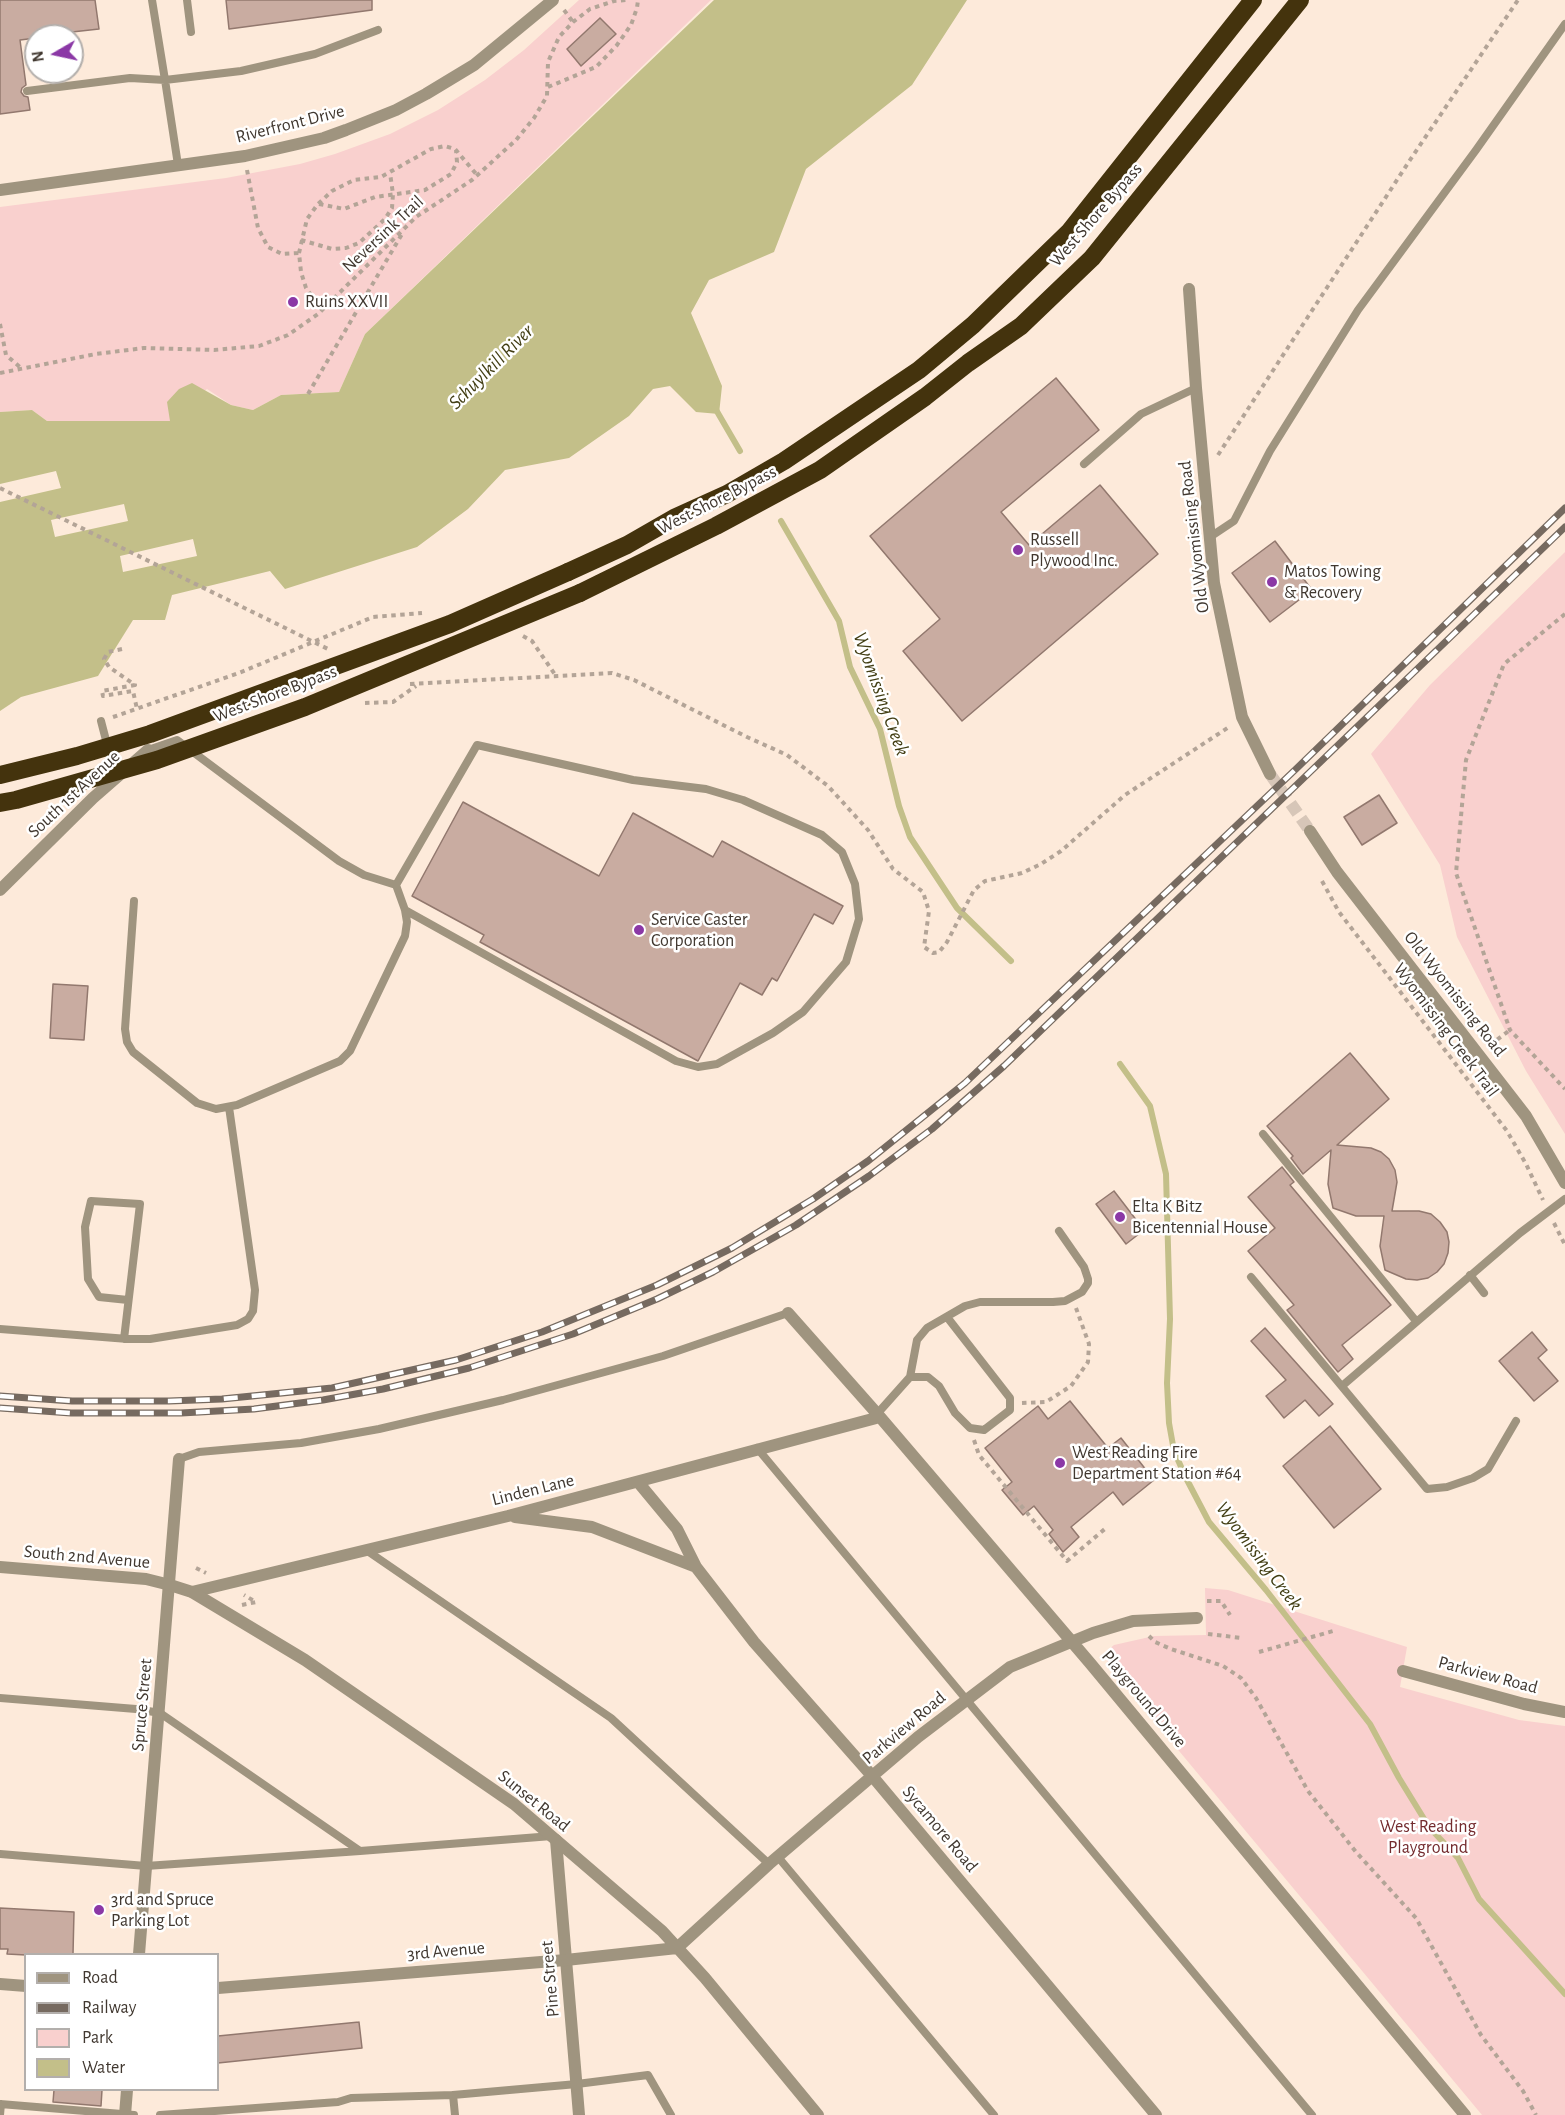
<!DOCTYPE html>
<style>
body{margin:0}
#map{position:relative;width:1565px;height:2115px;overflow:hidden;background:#fdeada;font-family:"Alegreya Sans",sans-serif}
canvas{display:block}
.legend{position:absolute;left:24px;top:1953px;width:195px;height:138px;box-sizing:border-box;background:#fff;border:2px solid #b3afac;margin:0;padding:8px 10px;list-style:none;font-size:18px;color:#413830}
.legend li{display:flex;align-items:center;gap:12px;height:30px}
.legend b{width:30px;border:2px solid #b3afac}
.north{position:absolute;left:24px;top:24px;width:60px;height:60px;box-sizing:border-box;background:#fff;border:2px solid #b3afac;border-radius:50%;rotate:261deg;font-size:16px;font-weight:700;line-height:24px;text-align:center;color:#413830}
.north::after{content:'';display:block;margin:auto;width:21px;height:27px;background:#8b38a6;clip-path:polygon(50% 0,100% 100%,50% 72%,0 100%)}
</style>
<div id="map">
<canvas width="1565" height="2115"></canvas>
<ul class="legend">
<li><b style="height:8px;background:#9f947f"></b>Road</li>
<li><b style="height:8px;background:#766a60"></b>Railway</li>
<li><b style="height:16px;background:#f9d0ce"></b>Park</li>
<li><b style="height:16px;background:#c3bf89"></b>Water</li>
</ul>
<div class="north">N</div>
</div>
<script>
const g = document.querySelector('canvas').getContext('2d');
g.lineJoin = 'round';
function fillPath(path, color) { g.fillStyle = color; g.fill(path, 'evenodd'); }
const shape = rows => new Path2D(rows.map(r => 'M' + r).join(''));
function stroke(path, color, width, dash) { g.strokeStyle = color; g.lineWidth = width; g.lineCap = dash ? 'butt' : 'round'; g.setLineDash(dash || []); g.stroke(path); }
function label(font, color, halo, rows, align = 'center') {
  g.font = font + ' "Alegreya Sans",sans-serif'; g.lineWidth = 5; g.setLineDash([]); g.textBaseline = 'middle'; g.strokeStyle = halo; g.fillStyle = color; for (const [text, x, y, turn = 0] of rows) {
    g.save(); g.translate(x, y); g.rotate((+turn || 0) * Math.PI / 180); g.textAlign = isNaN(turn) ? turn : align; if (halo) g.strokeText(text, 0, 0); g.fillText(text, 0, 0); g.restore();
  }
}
const green = shape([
 [579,0,711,0,365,334,339,392,281,395,253,410,231,405,207,389,170,421,47,421,32,410,0,412,0,207,226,178,300,164,335,154,390,134,438,110,485,80,524,50],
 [1565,552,1565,1134,1526,1071,1457,937,1440,865,1371,754,1430,685],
 [1205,1588,1228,1590,1407,1647,1400,1687,1519,1720,1565,1726,1565,2115,1482,2115,1110,1668,1106,1658,1108,1650,1114,1645,1154,1636,1206,1635]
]);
const water = shape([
 [714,0,967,0,912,85,806,169,774,252,709,280,691,313,722,386,719,414,696,412,670,386,653,389,629,416,569,458,505,470,468,509,417,547,285,589,270,571,172,595,165,620,133,620,98,676,21,697,0,711,0,502,61,488,56,471,0,484,0,412,32,410,47,421,170,421,167,402,179,389,192,383,231,405,253,410,281,395,339,392,365,334],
 [124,504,128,521,55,537,51,520],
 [193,539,197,556,123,572,120,556]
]);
const stream = shape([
 [715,408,740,451],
 [781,521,839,621,850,667,880,729,899,806,910,837,957,908,1011,961],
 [1120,1064,1150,1106,1166,1174,1170,1319,1167,1383,1169,1423,1174,1451,1186,1478,1209,1522,1266,1590,1370,1724,1399,1778,1429,1827,1458,1858,1479,1899,1565,1994]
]);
const building = shape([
 [0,0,95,0,99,29,36,36,36,38,20,40,26,85,22,88,21,92,24,96,28,97,30,110,0,114,0,0],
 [226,0,372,0,372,10,229,29,226,0],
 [600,18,616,34,581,66,567,49,600,18],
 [1056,378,1099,430,1001,512,1029,545,1100,485,1158,554,962,721,903,651,940,619,870,536,1056,378],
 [1275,541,1312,590,1270,622,1232,573,1275,541],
 [1379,795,1397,823,1362,845,1344,817,1379,795],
 [463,802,599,876,633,813,713,857,722,841,843,906,833,924,814,914,777,981,772,978,762,995,740,983,698,1061,480,942,484,935,412,896,463,802],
 [53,984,88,986,84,1040,50,1038,53,984],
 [1350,1053,1389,1099,1337,1145,1371,1148,1381,1152,1389,1159,1395,1170,1397,1182,1392,1211,1419,1211,1431,1214,1440,1222,1447,1232,1449,1242,1448,1253,1444,1264,1437,1272,1428,1278,1417,1280,1406,1279,1385,1270,1380,1246,1384,1216,1356,1216,1333,1208,1328,1184,1331,1150,1303,1174,1291,1158,1293,1156,1267,1126,1350,1053],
 [1282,1167,1294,1182,1290,1185,1391,1305,1342,1345,1353,1359,1338,1372,1287,1310,1294,1305,1248,1251,1275,1228,1248,1197,1282,1167],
 [1114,1191,1144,1230,1126,1244,1096,1204,1114,1191],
 [1265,1328,1333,1404,1319,1416,1305,1400,1284,1418,1266,1396,1286,1380,1251,1341,1265,1328],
 [1532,1332,1547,1350,1538,1358,1558,1381,1534,1401,1499,1361,1532,1332],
 [1070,1401,1108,1448,1121,1438,1154,1480,1123,1505,1113,1492,1071,1527,1079,1537,1063,1552,1049,1534,1053,1530,1034,1506,1023,1515,1002,1490,1012,1482,985,1448,1038,1406,1048,1419,1070,1401],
 [1330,1426,1381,1489,1334,1528,1283,1466,1330,1426],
 [0,1908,74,1912,73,1954,26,1955,7,1954,8,1949,0,1949,0,1908],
 [359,2022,362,2048,218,2063,218,2036,359,2022],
 [54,2090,102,2090,101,2106,53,2102,54,2090]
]);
const minorTunnel = shape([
 [1270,774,1310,831]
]);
const path = shape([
 [564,10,573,22],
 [548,87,596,67,617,45,631,25,637,8,638,0],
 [247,170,258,228,268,247,282,254,299,253],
 [319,204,344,209,375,197,425,190,451,174,457,162,456,150],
 [301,240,332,249,346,248,359,243,385,219,392,208,393,194,390,173],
 [322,310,306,288,301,272,299,253,307,219,318,204,332,191,354,180,381,177,431,149,445,146,455,149,477,175],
 [0,324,6,355,21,368],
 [0,373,96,354,144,348,214,350,259,346,288,335,318,314,416,217,472,180,516,140,534,118,547,96,548,62,559,37,573,22,590,9,614,1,627,0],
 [308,394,402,234],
 [1218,455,1410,160,1518,0],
 [1565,614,1504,664,1466,760,1456,873,1510,1030,1565,1089],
 [523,636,532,641,556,676],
 [122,649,108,652,104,659,109,667,135,685,102,691,103,696,133,691,137,709],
 [410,684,612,673,634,680,747,737,787,755,828,786,868,830,893,869,923,892,929,911,924,947,933,953,939,952,947,942,974,890,985,881,1022,873,1041,864,1061,851,1125,795,1229,727],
 [365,703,393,702,416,686],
 [113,717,239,673,373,617,422,613],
 [1322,881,1339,912,1507,1131,1526,1164,1543,1200],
 [1490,1045,1510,1030],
 [1554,1223,1565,1245],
 [1022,1403,1046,1402,1071,1386,1088,1362,1089,1344,1076,1308],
 [974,1440,979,1455,1067,1561,1106,1528],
 [196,1568,206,1573],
 [1207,1601,1221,1601,1230,1615],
 [242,1605,256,1602,244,1595],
 [1208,1634,1242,1638],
 [1149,1636,1155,1642,1171,1649,1223,1666,1241,1678,1256,1698,1308,1791,1356,1852,1416,1918,1481,2035,1523,2091,1536,2115],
 [1259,1652,1333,1631]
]);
const service = shape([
 [187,0,191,32],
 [27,91,130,78,165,80,152,0],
 [178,165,165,80,241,71,315,54,378,30],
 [1084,464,1141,414,1196,388],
 [1210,537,1234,521,1270,451,1358,310,1476,150,1565,24],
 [101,721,114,771],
 [148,750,177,740,339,861,364,875,396,885],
 [134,901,125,1029,127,1042,133,1052,197,1103,216,1109,237,1105,340,1061,350,1051,405,936,407,922,405,910,396,885,477,745,633,780,706,789,743,800,822,835,842,852,855,884,859,919,846,962,803,1012,773,1033,717,1064,698,1067,676,1061,405,910],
 [1263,1134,1416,1321],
 [1470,1275,1484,1293],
 [1251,1277,1427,1489,1447,1487,1473,1478,1488,1469,1516,1421],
 [0,1329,128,1339,150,1339,237,1325,248,1319,253,1311,255,1290,229,1107],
 [124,1339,140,1204,91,1201,85,1227,88,1279,99,1297,128,1300],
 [910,1377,928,1377,939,1386,955,1413,970,1428,984,1430,1010,1410,1010,1398,947,1317],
 [1342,1386,1520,1233,1565,1199],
 [877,1414,910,1377,917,1340,927,1328,965,1306,980,1302,1053,1302,1065,1301,1082,1292,1088,1283,1088,1279,1084,1267,1059,1231],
 [757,1448,1312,2115],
 [179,1459,199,1452,301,1443,379,1429,503,1400,663,1356,788,1313],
 [366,1550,611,1718,769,1864],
 [0,1698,136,1709,160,1713,360,1851,552,1836],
 [0,1854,146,1866,360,1851],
 [778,1857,994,2115],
 [453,2095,455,2115],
 [0,2104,134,2115],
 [0,2115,1,2104],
 [160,2115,338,2102,351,2098,453,2095,577,2084,648,2075,671,2115]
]);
const minor = shape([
 [0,190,245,156,324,138,346,130,396,110,426,94,474,65,553,0],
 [1189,289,1196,388,1214,583,1242,717,1270,774],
 [1310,831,1337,872,1526,1116,1565,1183],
 [0,890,93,798,148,750],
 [788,1313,880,1417,1090,1663,1465,2115],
 [638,1482,677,1529,696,1567,754,1642,873,1777,1156,2115],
 [515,1517,592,1527,696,1567],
 [192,1592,508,1516,880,1417],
 [1403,1671,1524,1704,1565,1712],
 [556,1840,579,2115],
 [677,1948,769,1864,918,1737,1010,1667,1093,1633,1133,1621,1197,1618],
 [139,1954,179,1459],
 [125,2115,127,2090]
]);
const tertiary = shape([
 [0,1567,146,1579,170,1585,192,1592,305,1660,514,1804,662,1931,705,1978,818,2115],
 [0,1984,26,1986],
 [218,1988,566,1960,677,1948]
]);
const motorway = shape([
 [568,572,627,545,674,518,727,494,784,461,919,370,973,325,1069,232,1253,0],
 [580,593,716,526,820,470,925,397,968,363,1021,326,1092,258,1300,0]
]);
const rail = shape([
 [0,1396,72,1401,169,1401,222,1399,332,1388,456,1360,542,1332,657,1285,732,1248,813,1199,868,1161,965,1083,1296,769,1565,508],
 [0,1408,71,1413,181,1413,254,1409,323,1400,383,1389,469,1368,573,1334,657,1299,713,1272,796,1225,869,1176,932,1129,1004,1066,1565,527]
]);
const pathBridge = shape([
 [0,488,328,649]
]);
const motorwayBridge = shape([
 [0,775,77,756,150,734,450,624,568,572],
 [0,803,16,800,157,760,305,707,580,593]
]);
const markers = [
 [293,302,6,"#8b38a6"],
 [1018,550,6,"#8b38a6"],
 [1272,582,6,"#8b38a6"],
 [639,930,6,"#8b38a6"],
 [1120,1217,6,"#8b38a6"],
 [1060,1463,6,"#8b38a6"],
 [99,1910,6,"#8b38a6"]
];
const streetNames = [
 ["Riverfront Drive",290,124,-14],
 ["West Shore Bypass",1096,215,-49],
 ["Neversink Trail",383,234,-43],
 ["West Shore Bypass",717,500,-27],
 ["Old Wyomissing Road",1194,537,-97],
 ["West Shore Bypass",275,694,-21],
 ["South 1st Avenue",74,794,-43],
 ["Old Wyomissing Road",1455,994,52],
 ["Wyomissing Creek Trail",1446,1030,53],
 ["Linden Lane",533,1490,-14],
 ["South 2nd Avenue",87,1557,5],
 ["Parkview Road",1488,1675,15],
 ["Playground Drive",1144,1699,50],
 ["Spruce Street",142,1705,-85],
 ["Parkview Road",904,1728,-40],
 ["Sunset Road",534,1801,39],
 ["Sycamore Road",940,1829,50],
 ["3rd Avenue",446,1951,-5],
 ["Pine Street",550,1979,-95]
];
const poiNames = [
 ["Ruins XXVII",305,302],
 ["Russell",1030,540],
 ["Plywood Inc.",1030,561],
 ["Matos Towing",1284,572],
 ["& Recovery",1284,593],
 ["Service Caster",651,920],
 ["Corporation",651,941],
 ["Elta K Bitz",1132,1207],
 ["Bicentennial House",1132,1228],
 ["West Reading Fire",1072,1453],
 ["Department Station #64",1072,1474],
 ["3rd and Spruce",111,1900],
 ["Parking Lot",111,1921]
];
const parkNames = [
 ["West Reading",1428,1827],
 ["Playground",1428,1848]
];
const waterNames = [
 ["Schuylkill River",491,367,-45],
 ["Wyomissing Creek",881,694,70],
 ["Wyomissing Creek",1259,1556,53]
];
fillPath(green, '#f9d0ce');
fillPath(water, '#c3bf89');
stroke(stream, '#c3bf89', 6);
fillPath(building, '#c9aca1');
stroke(building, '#92786e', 1.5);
stroke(minorTunnel, '#d7c6b8', 12, [12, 6]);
stroke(path, '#b3a497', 4, [4.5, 4.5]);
stroke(service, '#9f947f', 8);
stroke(minor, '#9f947f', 12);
stroke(tertiary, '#9f947f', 12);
stroke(motorway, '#44330d', 18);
stroke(rail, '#766a60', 7);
stroke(rail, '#fff', 4.5, [14]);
stroke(pathBridge, '#b3a497', 4, [4.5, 4.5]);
stroke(motorwayBridge, '#44330d', 18);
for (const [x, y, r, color] of markers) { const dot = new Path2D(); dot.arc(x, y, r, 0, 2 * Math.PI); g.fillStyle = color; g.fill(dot); stroke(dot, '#fff', 2); }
label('18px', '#413830', '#fff', streetNames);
label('18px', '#413830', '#fff', poiNames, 'left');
label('18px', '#732b2e', '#fff', parkNames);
label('italic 20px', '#423e14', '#fff', waterNames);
</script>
